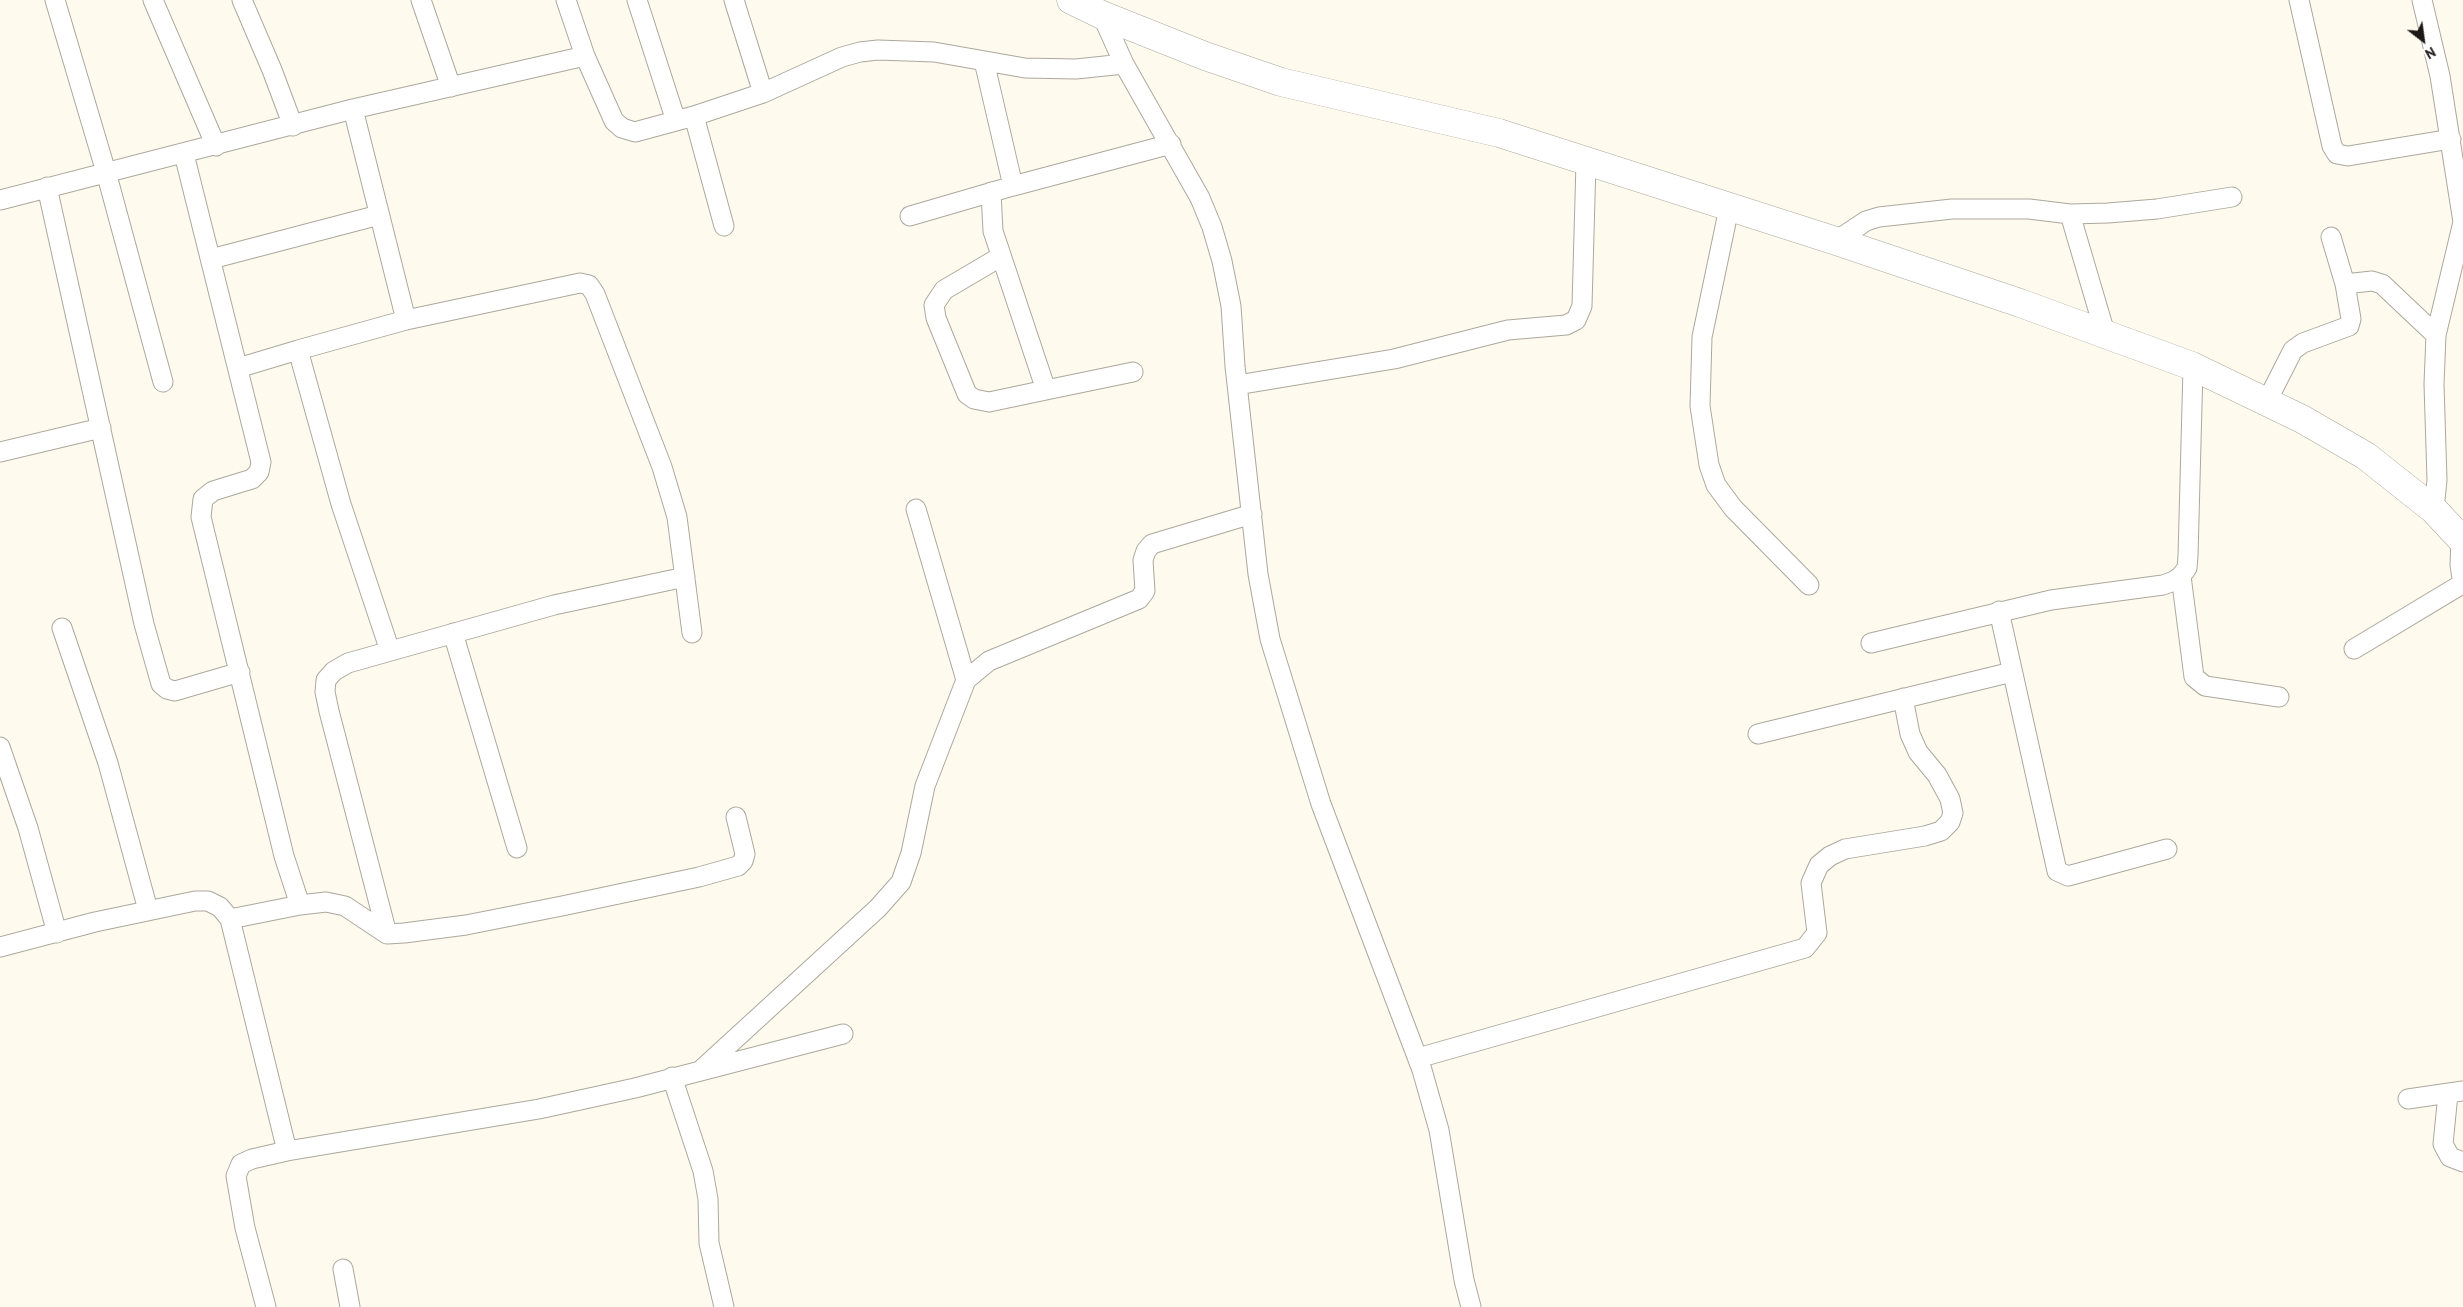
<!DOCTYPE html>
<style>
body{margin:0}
#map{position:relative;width:2463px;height:1307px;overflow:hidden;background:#fefaee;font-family:"PT Sans",sans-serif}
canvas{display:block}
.north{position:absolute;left:2398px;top:15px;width:50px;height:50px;-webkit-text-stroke:4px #fff;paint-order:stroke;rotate:150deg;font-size:14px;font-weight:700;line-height:20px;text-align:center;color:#1b1915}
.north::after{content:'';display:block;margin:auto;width:18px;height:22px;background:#1b1915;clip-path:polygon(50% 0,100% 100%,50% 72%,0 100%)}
</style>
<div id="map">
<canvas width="2463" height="1307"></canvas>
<div class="north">N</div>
</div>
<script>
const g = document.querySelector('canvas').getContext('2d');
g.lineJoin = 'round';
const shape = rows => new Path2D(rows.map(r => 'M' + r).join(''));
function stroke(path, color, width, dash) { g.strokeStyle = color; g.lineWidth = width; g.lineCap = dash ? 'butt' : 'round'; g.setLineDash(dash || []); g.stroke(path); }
const street = shape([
 [55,0,106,172,163,382],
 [153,0,216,146],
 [242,0,272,70,293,126],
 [421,0,451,87],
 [566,0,585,56],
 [637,0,676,121],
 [734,0,763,93],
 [2299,0,2332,146,2337,154,2348,156,2451,139],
 [2422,0,2440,76,2463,222,2436,335,2434,384,2437,480,2434,510],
 [1102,15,1124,64,1200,198,1212,227,1222,261,1231,306,1235,366,1258,574,1270,639,1321,804,1422,1070,1439,1130,1464,1280,1471,1307],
 [353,109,406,320],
 [694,116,724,226],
 [184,154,261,462,259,472,252,479,213,491,203,499,201,517,284,856,300,905],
 [1013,186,1171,144],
 [47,187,144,624,161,684,167,689,175,691,240,672],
 [991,192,993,231,1046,390,1133,372],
 [0,200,353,109,585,56,614,121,622,128,635,132,694,116,763,93,842,57,860,52,878,50,934,52,1025,68,1076,69,1124,64],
 [1729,208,1702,337,1700,406,1709,465,1716,485,1733,508,1809,585],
 [2070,214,2105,333],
 [910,216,1013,186,984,61],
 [1836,241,1866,221,1879,217,1952,209,2029,209,2070,214,2108,213,2157,209,2232,197],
 [1000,257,944,290,934,305,936,318,967,394,974,399,989,402,1046,390],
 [211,259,379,215],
 [2345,284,2372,281,2382,284,2436,335],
 [238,368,298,350],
 [1237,385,1394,359,1508,330,1566,325,1576,320,1582,306,1586,162],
 [2266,403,2293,350,2303,343,2349,326,2351,319,2345,284,2331,237],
 [0,452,101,428],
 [916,509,966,680],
 [2461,539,2460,565,2463,585],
 [2181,576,2194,677,2205,686,2279,697],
 [1999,611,2057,871,2068,876,2167,849],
 [62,628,108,763,148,910],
 [453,633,517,848],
 [1871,643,2051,600,2163,585,2174,581,2181,576,2187,568,2188,556,2193,368],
 [2354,649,2462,584],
 [390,651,341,504,298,350,406,320,580,283,589,285,595,294,662,467,677,517,692,633],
 [1758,734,2012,672],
 [0,747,28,828,57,933],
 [230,919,300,905,326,902,345,906,387,934,404,933,466,925,562,906,699,877,738,866,743,861,745,854,736,817],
 [387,934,329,711,325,692,326,680,334,671,348,663,554,605,685,577],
 [0,947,95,922,195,901,208,901,220,907,230,919,287,1151],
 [1418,1058,1805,948,1817,933,1811,883,1819,865,1830,856,1845,849,1925,836,1941,831,1950,822,1953,813,1950,799,1937,775,1918,752,1910,734,1903,698],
 [700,1071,878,908,901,882,911,853,925,786,966,680,989,661,1139,599,1145,591,1143,560,1146,551,1152,544,1252,514],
 [672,1077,703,1171,708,1199,709,1243,724,1307],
 [2448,1094,2443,1144,2450,1157,2463,1162],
 [2408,1099,2463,1091],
 [343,1269,350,1307],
 [266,1307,245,1228,236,1176,241,1164,252,1159,287,1151,539,1109,635,1088,843,1034]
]);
const secondary = shape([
 [1071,0,1102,15,1205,56,1281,82,1499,133,1836,241,2020,303,2192,366,2302,419,2366,456,2434,510,2463,541]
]);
stroke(street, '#aca89d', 21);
stroke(secondary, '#aca89d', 29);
stroke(street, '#fff', 19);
stroke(secondary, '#fff', 28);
</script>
